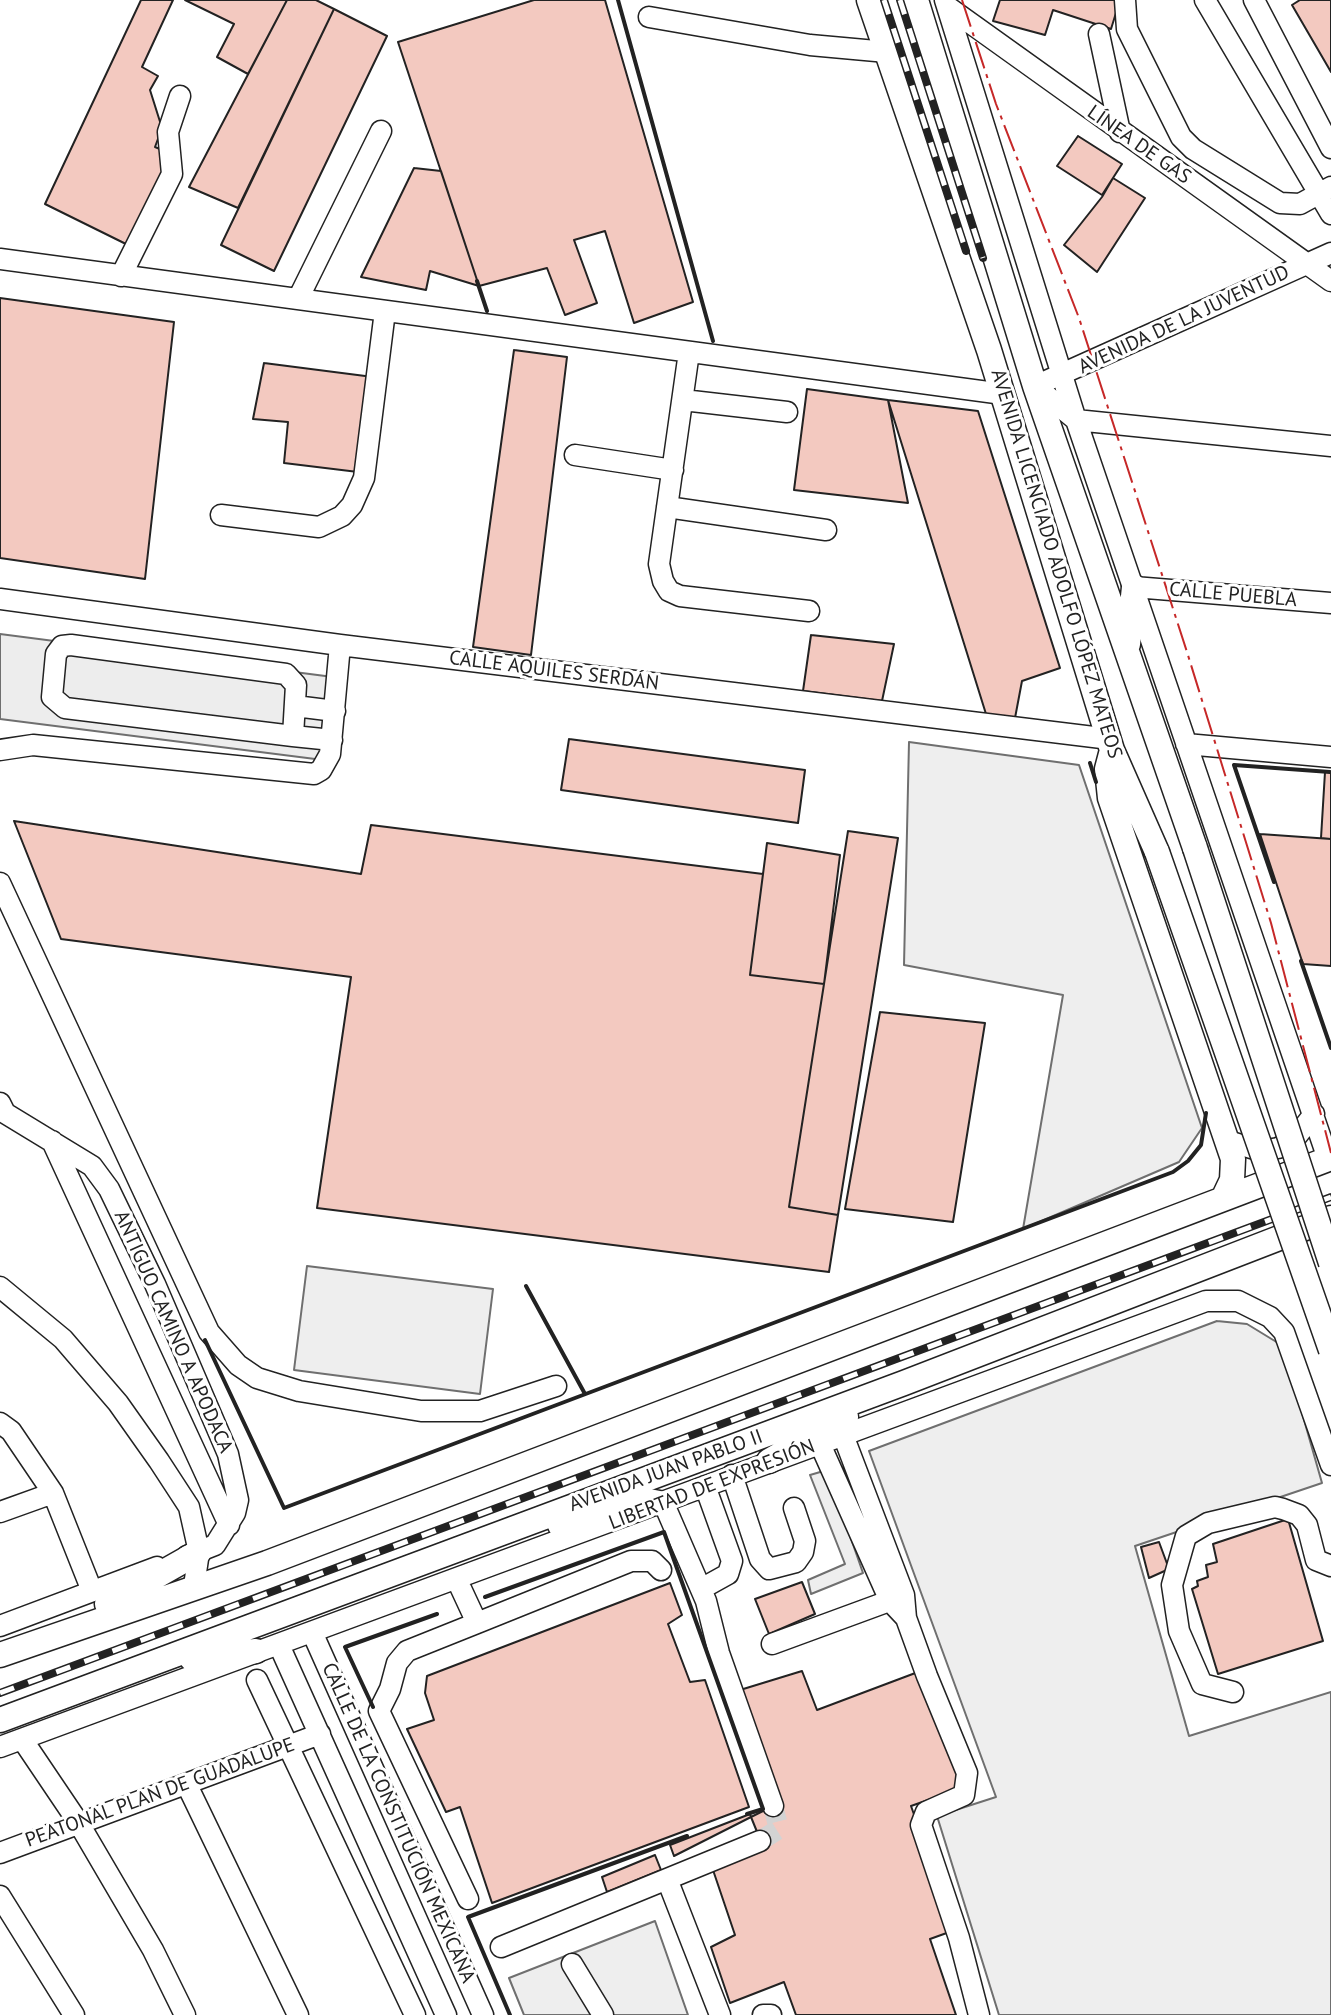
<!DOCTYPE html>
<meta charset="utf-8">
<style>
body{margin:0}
canvas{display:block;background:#fff}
</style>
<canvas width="1331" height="2015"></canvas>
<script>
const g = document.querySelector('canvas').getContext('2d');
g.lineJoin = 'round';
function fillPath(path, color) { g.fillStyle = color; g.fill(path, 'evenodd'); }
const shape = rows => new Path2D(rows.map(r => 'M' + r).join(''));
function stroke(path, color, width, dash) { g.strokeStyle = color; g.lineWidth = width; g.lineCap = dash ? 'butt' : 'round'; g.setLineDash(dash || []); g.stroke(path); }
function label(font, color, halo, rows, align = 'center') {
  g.font = font + ' "PT Sans",sans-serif'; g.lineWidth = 6; g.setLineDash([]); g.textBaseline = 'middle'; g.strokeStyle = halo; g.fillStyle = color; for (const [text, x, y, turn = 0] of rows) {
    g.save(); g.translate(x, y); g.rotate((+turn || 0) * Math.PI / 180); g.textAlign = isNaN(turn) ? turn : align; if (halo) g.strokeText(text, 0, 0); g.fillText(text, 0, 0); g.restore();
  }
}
const green = shape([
 [909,742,1079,765,1202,1128,1179,1162,1023,1229,1063,995,904,965,909,742],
 [307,1266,493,1289,480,1394,294,1370,307,1266],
 [1217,1321,1247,1324,1283,1346,1322,1483,1135,1546,1189,1736,1331,1692,1331,2015,999,2015,937,1816,996,1797,869,1451,1217,1321],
 [827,1470,863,1573,811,1594,808,1580,845,1564,810,1475,827,1470],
 [655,1921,688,2015,524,2015,509,1978,655,1921]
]);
const parking = shape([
 [0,634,333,677,323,760,0,719,0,634]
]);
const building = shape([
 [141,0,173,0,142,67,158,76,150,90,162,128,155,147,167,152,170,169,128,245,45,204,141,0],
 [185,0,287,0,248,74,217,57,234,24,185,0],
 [287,0,316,0,334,9,238,208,189,187,287,0],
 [534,0,605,0,693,302,634,323,605,231,574,240,597,303,565,315,547,268,479,286,398,42,534,0],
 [1000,0,1120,0,1111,29,1053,10,1045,35,993,21,1000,0],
 [1300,0,1331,0,1331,72,1292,5,1300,0],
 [334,9,387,36,274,271,221,245,334,9],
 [1078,136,1122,164,1102,195,1057,166,1078,136],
 [414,168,441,171,479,286,430,271,426,290,361,277,414,168],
 [1113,178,1145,198,1097,272,1064,245,1102,197,1113,178],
 [0,298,174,322,145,579,0,558,0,298],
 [514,350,567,357,531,655,473,647,514,350],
 [264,363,373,377,358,472,284,463,288,422,253,419,264,363],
 [807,389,888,400,908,503,794,490,807,389],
 [888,400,978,411,1060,668,1022,681,1015,718,986,714,888,400],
 [811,635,894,644,882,701,803,691,811,635],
 [569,739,805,770,798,823,561,790,569,739],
 [1325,772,1331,772,1331,839,1321,838,1325,772],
 [14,821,361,874,371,825,763,874,750,975,824,984,789,1207,838,1215,829,1272,317,1208,351,977,61,939,14,821],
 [848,831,898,838,838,1215,789,1207,848,831],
 [1260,834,1331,839,1331,966,1303,964,1260,834],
 [767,843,840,855,824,984,750,975,767,843],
 [880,1012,985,1023,953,1222,845,1209,880,1012],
 [1288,1519,1323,1641,1218,1674,1192,1589,1198,1586,1197,1581,1208,1577,1206,1565,1217,1562,1213,1544,1288,1519],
 [1159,1542,1169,1569,1149,1578,1141,1547,1159,1542],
 [802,1582,815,1614,769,1634,755,1599,802,1582],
 [670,1583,682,1615,668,1624,690,1682,705,1680,749,1807,492,1903,460,1807,446,1812,407,1729,434,1720,425,1693,427,1676,670,1583],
 [802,1671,817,1710,918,1672,962,1788,911,1806,955,1930,930,1939,956,2015,796,2015,784,1982,730,2003,711,1947,735,1935,713,1870,764,1849,751,1817,779,1803,740,1690,802,1671],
 [750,1814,751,1817,674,1856,670,1845,750,1814],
 [655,1855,661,1870,607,1892,602,1877,655,1855]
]);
const minorTunnel = shape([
 [760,1841,779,1829,773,1806]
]);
const minor = shape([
 [945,0,1076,420,1328,1159],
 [1125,0,1127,29,1181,137,1193,149,1280,203,1300,204,1331,187],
 [1205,0,1331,214],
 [1254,0,1331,148],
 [948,7,1331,281],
 [649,17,810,45,887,52],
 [1099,34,1120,132],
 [1331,253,1035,386,1076,420,1331,446],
 [0,259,1003,394],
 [121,276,172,174,168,132,180,96],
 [298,299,381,131],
 [689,352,659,564,663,581,669,591,680,596,809,611],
 [683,400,787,412],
 [575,455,673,470],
 [667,507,826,530],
 [221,515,319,527,342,516,352,505,364,478,385,311],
 [1134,587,1331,603],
 [0,599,340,645,1110,739],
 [295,706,335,711],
 [293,736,296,685,286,674,71,645,62,646,56,654,52,697,65,708,293,736,332,740],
 [1186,744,1331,757],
 [0,750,33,745,314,774,321,770,330,754,340,645],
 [0,883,209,1332,238,1365,257,1378,299,1391,421,1411,480,1411,556,1386],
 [0,1103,5,1113,92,1166,109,1189,155,1284,228,1454,238,1500,235,1513,215,1545,187,1556],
 [52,1141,229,1525],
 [1228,1141,1261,1151,1278,1148,1293,1141,1314,1114],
 [0,1287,63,1339,118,1403,159,1461,189,1507,199,1552,194,1586],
 [0,1423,11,1431,53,1493,92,1591],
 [843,1435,904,1595,906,1618,927,1676,967,1773,964,1795,926,1812,921,1825,959,1938,979,2015],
 [820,1444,890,1601,906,1618],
 [732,1475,760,1559,769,1569,796,1562,803,1552,805,1541,794,1508],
 [664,1504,706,1601,719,1653,773,1806],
 [0,1512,53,1493],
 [457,1580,477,1623,631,1561,652,1561,661,1570],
 [701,1589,728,1574,732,1561,705,1486],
 [0,1626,157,1567],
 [312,1632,483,2015],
 [772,1644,900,1597],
 [279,1645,446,2015],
 [257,1680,415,2015],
 [1233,1692,1202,1684,1179,1631,1172,1585,1186,1536,1208,1523,1275,1507,1283,1509,1299,1515,1307,1525,1316,1560,1331,1566],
 [22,1739,78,1822,153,1950,185,2015],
 [0,1747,1206,1301,1238,1301,1270,1317,1284,1332,1331,1465],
 [187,1785,298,2015],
 [0,1853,320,1734],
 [667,1879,720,2015],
 [0,1896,74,2015],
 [468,1899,379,1711,390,1689,397,1663,407,1651,477,1623],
 [501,1947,760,1841],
 [572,1964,603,2015],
 [763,2015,771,2015]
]);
const major = shape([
 [869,0,989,350,1112,750,1157,852],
 [916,0,1035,386,1195,848],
 [1128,644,1134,587],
 [1112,750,1107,769,1110,798,1233,1159,1232,1180,1223,1199],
 [769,1461,846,1417],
 [560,1525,644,1500,664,1504],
 [107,1604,199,1552],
 [0,1655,267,1563,1331,1158],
 [192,1659,256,1651],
 [0,1720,904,1383,1331,1218]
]);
const rail = shape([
 [884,0,966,251],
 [900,0,983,258],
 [0,1693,1331,1197]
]);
const majorBridge = shape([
 [1195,848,1331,1263],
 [1157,852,1331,1350]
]);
const wall = shape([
 [618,0,713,341],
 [477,281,487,311],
 [1090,763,1096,782],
 [1274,882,1234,765,1330,772],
 [1301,961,1331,1048],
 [526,1286,585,1394],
 [205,1340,284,1508,1173,1172,1188,1161,1201,1145,1206,1113],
 [485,1597,664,1532,763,1809,747,1814],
 [373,1707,345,1647,437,1614],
 [510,2015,468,1917,687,1836]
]);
const power = shape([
 [962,0,996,104,1079,318,1187,652,1271,923,1331,1153]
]);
const streetNames = [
 ["LÍNEA DE GAS",1139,145,35],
 ["AVENIDA DE LA JUVENTUD",1184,320,-25],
 ["AVENIDA LICENCIADO ADOLFO LÓPEZ MATEOS",1056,564,73],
 ["CALLE PUEBLA",1233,595,5],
 ["CALLE AQUILES SERDÁN",554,671,7],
 ["ANTIGUO CAMINO A APODACA",173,1332,66],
 ["AVENIDA JUAN PABLO II",666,1471,-20],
 ["LIBERTAD DE EXPRESIÓN",712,1485,-21],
 ["PEATONAL PLAN DE GUADALUPE",160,1793,-20],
 ["CALLE DE LA CONSTITUCIÓN MEXICANA",398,1823,66]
];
fillPath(green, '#eee');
stroke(green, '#6f6f6f', 2);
fillPath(parking, '#ededed');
stroke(parking, '#6f6f6f', 2);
fillPath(building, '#f3c9c0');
stroke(building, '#222', 2);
stroke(minorTunnel, '#d3d3d3', 20, [20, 10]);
stroke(minor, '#222', 23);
stroke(major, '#222', 27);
stroke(minor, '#fff', 20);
stroke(major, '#fff', 24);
stroke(rail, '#222', 8);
stroke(rail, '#fff', 5, [15]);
stroke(majorBridge, '#222', 27, []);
stroke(majorBridge, '#fff', 24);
stroke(wall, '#222', 4);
stroke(power, '#c62828', 2, [28, 6, 4, 6]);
label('20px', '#222', '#fff', streetNames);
</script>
